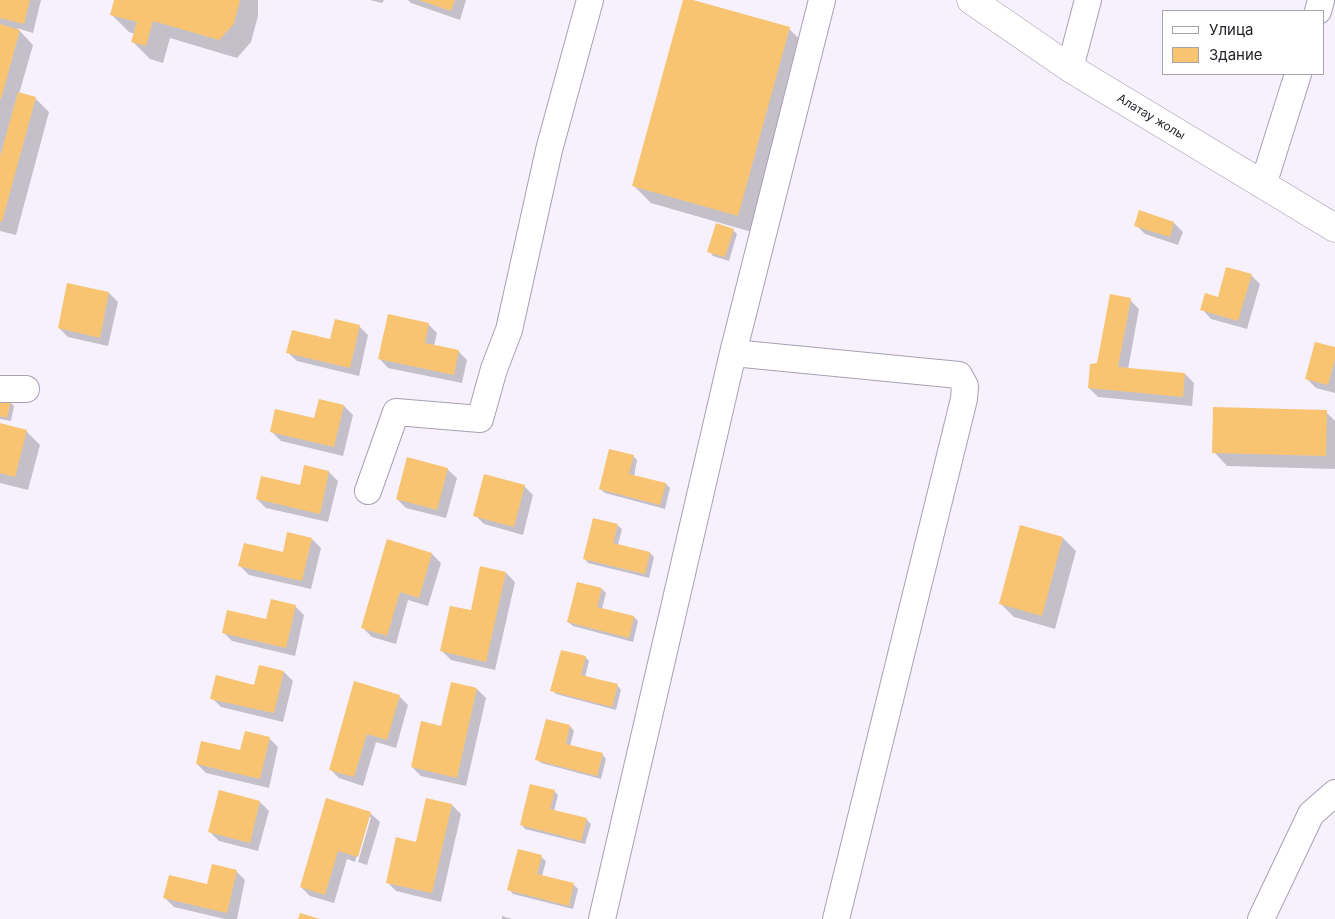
<!DOCTYPE html>
<meta charset="utf-8">
<style>
body{margin:0}
#map{position:relative;width:1335px;height:919px;overflow:hidden;background:#f6f1fd;font-family:Inter,sans-serif}
canvas{display:block}
.legend{position:absolute;left:1162px;top:10px;width:162px;height:65px;box-sizing:border-box;background:#fff;border:1px solid #a7a5a8;margin:0;padding:6px 9px;list-style:none;font-size:15px;color:#221f26}
.legend li{display:flex;align-items:center;gap:10px;height:25px}
.legend b{width:25px;border:1px solid #a7a5a8}
</style>
<div id="map">
<canvas width="1335" height="919"></canvas>
<ul class="legend">
<li><b style="height:6px;background:#fff"></b>Улица</li>
<li><b style="height:14px;background:#f9c471"></b>Здание</li>
</ul>
</div>
<script>
const g = document.querySelector('canvas').getContext('2d');
g.lineJoin = 'round';
function fillPath(path, color) { g.fillStyle = color; g.fill(path, 'evenodd'); }
const shape = rows => new Path2D(rows.map(r => 'M' + r).join(''));
function stroke(path, color, width, dash) { g.strokeStyle = color; g.lineWidth = width; g.lineCap = dash ? 'butt' : 'round'; g.setLineDash(dash || []); g.stroke(path); }
function label(font, color, halo, rows, align = 'center') {
  g.font = font + ' Inter,sans-serif'; g.lineWidth = 4; g.setLineDash([]); g.textBaseline = 'middle'; g.strokeStyle = halo; g.fillStyle = color; for (const [text, x, y, turn = 0] of rows) {
    g.save(); g.translate(x, y); g.rotate((+turn || 0) * Math.PI / 180); g.textAlign = isNaN(turn) ? turn : align; if (halo) g.strokeText(text, 0, 0); g.fillText(text, 0, 0); g.restore();
  }
}
const shadow = shape([
 [0,0,41,0,33,33,17,28,33,45,19,94,35,98,49,112,16,235,0,231,0,25,2,26,0,24],
 [115,0,258,0,258,16,251,42,237,58,170,38,163,63,150,59,132,41,135,34,129,32,111,14],
 [370,0,384,0,382,3],
 [408,0,466,0,460,20,411,3],
 [685,0,688,0,789,29,807,46,755,233,651,203,633,185],
 [1174,223,1183,232,1178,245,1145,234,1136,225],
 [733,230,737,234,729,261,713,256,709,251],
 [1251,275,1260,284,1247,329,1211,319,1202,309],
 [68,284,109,293,118,302,108,346,68,337,59,328],
 [1130,300,1139,309,1128,369,1185,374,1194,383,1192,406,1098,397,1089,388,1098,364],
 [428,324,437,333,434,346,458,351,467,360,462,383,388,368,379,358],
 [359,326,368,335,359,376,297,361,287,352,331,340],
 [1335,348,1335,393,1316,388,1307,379],
 [0,400,10,402,14,406,11,421,0,419],
 [344,406,353,415,343,456,281,441,272,432,315,420],
 [1326,412,1335,421,1335,469,1227,466,1214,452],
 [0,424,26,431,40,445,28,490,0,483],
 [633,456,637,460,634,476,666,484,670,488,665,509,605,493,600,489],
 [305,467,329,472,338,481,328,522,266,508,257,499,301,486],
 [447,469,457,478,446,518,406,508,397,499],
 [524,486,533,495,523,535,484,524,475,515],
 [617,525,622,529,618,545,650,553,654,557,649,578,588,563,584,558],
 [1063,538,1076,551,1055,629,1014,617,1001,604],
 [312,539,321,548,311,589,249,575,240,566,284,553],
 [388,541,432,554,441,563,428,606,408,600,396,644,372,637,363,628],
 [481,567,506,573,515,582,495,670,451,660,442,651,472,612],
 [602,589,606,593,602,609,634,617,638,621,633,642,573,626,568,622],
 [295,606,304,615,295,656,232,641,223,632,267,620],
 [585,657,589,661,585,677,617,685,621,690,616,710,556,694,552,690],
 [284,672,293,681,283,722,221,707,212,698,255,686],
 [477,689,486,698,466,786,421,776,412,767,442,728],
 [399,696,408,705,396,748,376,742,363,786,339,778,330,769],
 [570,726,574,731,570,746,602,754,606,759,601,779,541,763,537,759],
 [269,738,278,747,269,788,206,773,197,764,241,752],
 [554,791,558,795,554,811,586,819,591,824,585,844,525,829,521,824],
 [260,802,269,811,258,851,219,841,210,832],
 [452,805,461,814,441,902,396,891,387,882,417,843],
 [370,813,380,822,367,865,358,862,371,817,368,817,355,862,347,859,334,903,310,896,301,887],
 [541,857,546,861,542,876,574,885,578,889,573,909,513,894,509,889],
 [236,871,245,880,237,919,225,919,174,907,165,898,208,886],
 [502,916,512,919,502,919]
]);
const building = shape([
 [0,0,30,0,24,24,0,18],
 [114,0,240,0,234,24,219,40,153,21,146,46,131,42,137,22,110,15],
 [419,0,455,0,451,11],
 [683,0,693,0,790,27,738,216,632,186],
 [0,24,20,30,1,99,0,99],
 [18,92,36,97,2,222,0,222,0,157],
 [1139,210,1174,222,1170,237,1134,226],
 [716,223,734,229,725,257,707,252],
 [1226,267,1252,274,1238,321,1200,310,1205,293,1218,297],
 [67,283,109,292,100,338,58,328],
 [1110,294,1131,298,1118,367,1185,373,1183,397,1088,388,1090,364,1097,363],
 [388,314,429,323,425,343,459,350,454,375,378,359],
 [335,319,360,325,350,368,286,353,292,330,330,339],
 [1315,342,1335,347,1335,359,1328,385,1305,379],
 [0,399,11,401,7,418,0,416],
 [319,399,344,405,334,447,270,432,275,409,314,418],
 [1213,407,1327,410,1326,456,1212,453],
 [0,423,27,430,15,477,0,473],
 [609,449,634,455,629,474,666,483,660,505,599,489],
 [407,457,448,468,437,510,396,499],
 [304,465,329,471,320,514,256,499,261,476,300,485],
 [484,474,525,485,514,527,473,516],
 [593,518,618,524,613,543,650,552,645,574,583,559],
 [1020,525,1063,537,1042,616,999,604],
 [287,532,312,538,302,581,238,566,244,543,283,552],
 [387,539,432,553,419,598,400,592,387,636,361,628],
 [480,566,506,572,486,662,440,651,450,606,471,610],
 [577,582,602,588,597,607,634,616,629,638,567,622],
 [271,599,296,605,286,648,222,633,227,610,266,619],
 [561,650,586,656,581,675,618,684,612,707,550,691],
 [259,665,284,671,274,713,210,699,216,675,254,685],
 [354,681,400,695,387,740,367,734,354,777,329,770],
 [451,682,477,688,457,778,411,767,421,721,441,726],
 [546,719,570,725,566,744,603,753,597,776,535,760],
 [245,731,270,737,260,779,196,764,201,741,240,750],
 [530,784,555,790,550,809,587,818,581,841,520,825],
 [219,790,260,801,250,843,208,832],
 [326,798,371,812,358,857,338,851,325,895,300,887],
 [426,798,452,804,432,893,386,883,396,837,416,842],
 [518,849,542,855,537,874,574,883,569,906,507,890],
 [212,864,237,870,227,913,163,898,169,875,207,884],
 [300,913,320,919,298,919]
]);
const street = shape([
 [1318,11,1321,0],
 [1070,68,1088,0],
 [1263,185,1298,74],
 [733,353,959,375,965,386,964,399,836,919],
 [0,389,26,389],
 [368,491,396,412,480,419,494,369,509,330,549,150,590,0],
 [602,919,733,353,822,0],
 [1261,919,1311,814,1335,793]
]);
const secondary = shape([
 [971,0,1070,68,1335,228]
]);
const streetNames = [
 ["Алатау жолы",1151,117,31]
];
fillPath(shadow, '#0003');
fillPath(building, '#f9c471');
stroke(street, '#a8a0b2', 28);
stroke(secondary, '#a8a0b2', 29);
stroke(street, '#fff', 26);
stroke(secondary, '#fff', 28);
label('12px', '#221f26', '#fff', streetNames);
</script>
